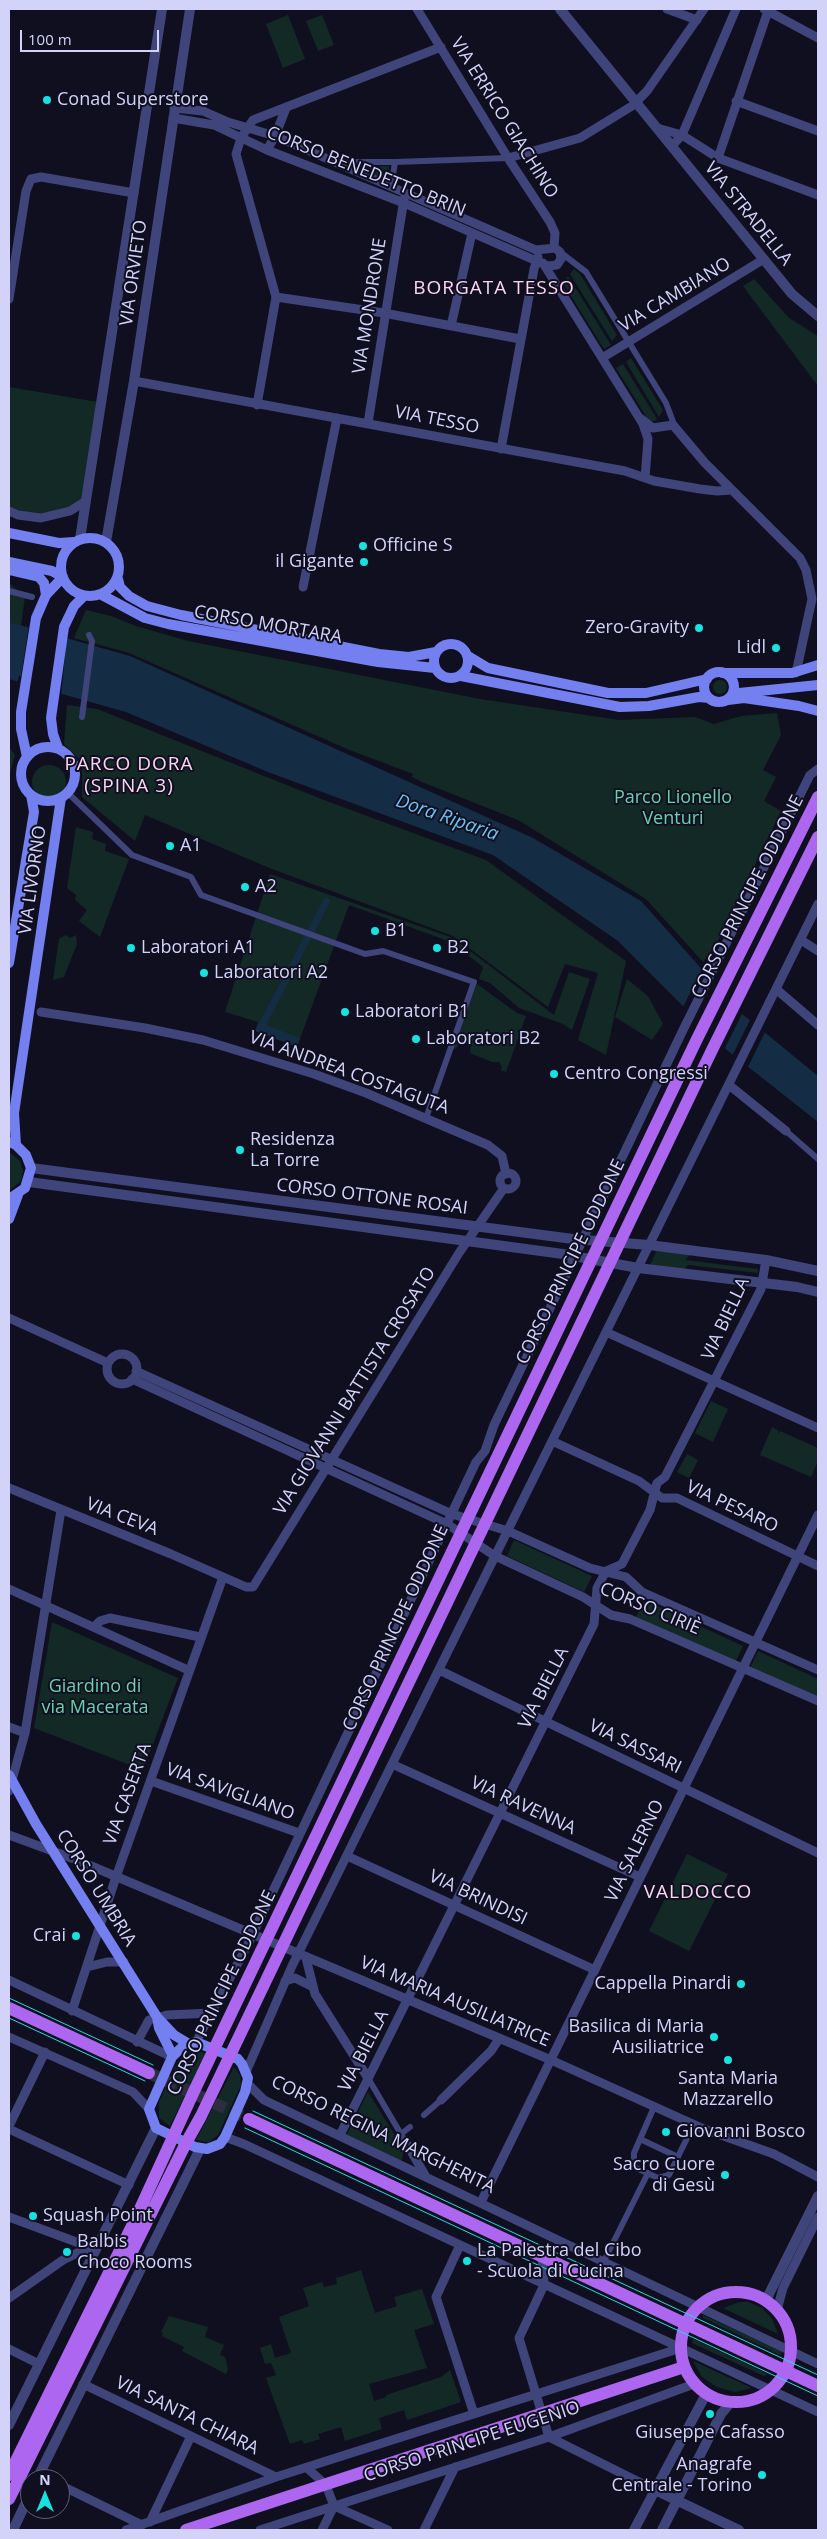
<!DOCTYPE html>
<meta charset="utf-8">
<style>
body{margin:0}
#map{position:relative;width:827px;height:2539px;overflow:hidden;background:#100f20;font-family:"Open Sans",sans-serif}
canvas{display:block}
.frame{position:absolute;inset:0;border:10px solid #d3d3fa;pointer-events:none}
.north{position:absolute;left:20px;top:2469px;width:50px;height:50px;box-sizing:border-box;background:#100f20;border:1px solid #5e5d77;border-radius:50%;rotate:0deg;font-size:14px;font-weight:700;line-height:20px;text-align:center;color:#d3d3fa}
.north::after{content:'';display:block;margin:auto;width:18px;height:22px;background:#18e2df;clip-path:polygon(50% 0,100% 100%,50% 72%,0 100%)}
.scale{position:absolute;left:20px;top:30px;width:139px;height:22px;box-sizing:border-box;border:2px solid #d3d3fa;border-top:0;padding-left:6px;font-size:15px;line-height:18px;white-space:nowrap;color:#d3d3fa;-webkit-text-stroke:4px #100f20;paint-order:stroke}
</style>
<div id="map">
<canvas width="827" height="2539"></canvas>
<div class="frame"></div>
<div class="north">N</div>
<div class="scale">100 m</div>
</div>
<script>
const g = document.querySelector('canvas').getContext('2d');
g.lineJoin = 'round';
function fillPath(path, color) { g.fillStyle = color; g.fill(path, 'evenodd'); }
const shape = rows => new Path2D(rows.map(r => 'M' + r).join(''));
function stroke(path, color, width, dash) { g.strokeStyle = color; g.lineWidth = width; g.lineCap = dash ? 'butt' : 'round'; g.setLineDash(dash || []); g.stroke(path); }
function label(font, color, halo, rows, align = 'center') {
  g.font = font + ' "Open Sans",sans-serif'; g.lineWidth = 4; g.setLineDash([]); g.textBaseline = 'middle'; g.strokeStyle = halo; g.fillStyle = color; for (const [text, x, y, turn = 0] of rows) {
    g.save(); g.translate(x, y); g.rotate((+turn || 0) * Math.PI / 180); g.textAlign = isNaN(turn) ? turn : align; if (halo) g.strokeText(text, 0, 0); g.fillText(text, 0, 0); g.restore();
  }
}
const green = shape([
 [288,15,305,59,283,68,266,24],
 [322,15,334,45,318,51,306,21],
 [389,166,387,181,353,167],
 [574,269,580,274,617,335,612,341,570,274],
 [568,276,611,345,604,349,563,283],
 [754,279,789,318,818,336,818,386,743,286],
 [631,358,663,410,659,417,626,362],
 [623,364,657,419,655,421,649,421,616,368],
 [9,387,98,402,83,499,59,512,48,514,19,512,9,508],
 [9,583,25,597,21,626,9,622],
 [86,610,111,616,136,626,188,641,480,699,619,720,695,717,714,724,741,716,777,713,781,735,763,770,776,777,764,801,781,811,717,943,703,962,646,899,518,820,422,782,412,777,413,774,347,749,129,653,74,638],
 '713 687a7 7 0 1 1 14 0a7 7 0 1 1-14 0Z',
 [67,705,97,709,324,800,486,860,626,961,606,1055,578,1040,598,973,565,964,548,1007,453,936,272,869,145,815,135,841,82,797,82,762,64,744],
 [9,747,15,755,9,777],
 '32 782a17 17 0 1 1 34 0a17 17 0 1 1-34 0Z',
 [76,827,93,832,92,839,106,844,105,851,129,859,100,937,79,921,87,910,75,900,76,895,67,888],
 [270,874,453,938,554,1015,569,972,590,979,572,1030,563,1024,519,1008,490,983,479,979,483,967,451,942,349,905,297,1047,255,1031,258,1022,225,1012],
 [66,935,70,938,76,935,77,944,64,977,53,980,59,939],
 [627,979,648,996,663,1024,652,1040,615,1017],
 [477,984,517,1013,526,1016,506,1072,501,1070,502,1067,499,1062,492,1062,470,1053,471,1047,468,1043,460,1043,456,1049,453,1048],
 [9,1152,20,1161,23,1171,21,1181,9,1191],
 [657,1250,691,1254,685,1260,758,1269,758,1273,688,1265,683,1271,649,1267],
 [711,1401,728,1409,713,1442,695,1433],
 [772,1427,779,1431,777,1436,780,1431,818,1448,818,1461,811,1477,760,1455],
 [687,1454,698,1460,689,1478,677,1472],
 [514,1540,592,1576,584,1592,507,1556],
 [644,1600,743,1646,735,1663,636,1617],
 [52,1622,178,1678,143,1770,34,1728],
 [758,1651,818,1679,818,1699,750,1668],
 [687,1854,728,1874,689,1951,649,1931],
 [200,2050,205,2054,170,2126,159,2118,159,2102,178,2061,189,2051],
 [234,2067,240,2075,241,2085,218,2135,209,2142,196,2140],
 [368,2092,404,2150,401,2163,346,2136],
 [361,2270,375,2313,397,2306,394,2297,422,2289,434,2324,414,2330,427,2368,369,2384,374,2401,386,2397,386,2395,441,2377,450,2370,461,2402,407,2420,404,2410,379,2418,382,2429,345,2441,341,2427,318,2434,320,2439,304,2444,302,2440,290,2444,266,2378,276,2375,271,2363,265,2364,260,2348,271,2344,275,2358,291,2353,279,2317,309,2306,303,2288,322,2282,324,2287,337,2284,336,2278],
 [740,2302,748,2302,762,2308,772,2319,778,2334,723,2308],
 [703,2315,781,2351,782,2354,780,2355,703,2318],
 [169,2316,208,2327,205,2337,224,2345,220,2355,225,2357,228,2369,226,2374,182,2351,184,2347,162,2336,163,2333,161,2332],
 [693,2339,768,2374,764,2376,692,2343],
 [693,2361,752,2388,735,2392,717,2387,702,2377]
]);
const water = shape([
 [9,622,130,656,533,838,641,901,741,1013,818,1076,818,1122,727,1050,618,941,493,855,268,772,126,712,9,679],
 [325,897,331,900,266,1025,300,1038,297,1047,255,1031]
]);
const pier = shape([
 [29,625,67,636,61,697,17,684,19,676,21,676],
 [703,967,743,1012,724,1050,682,1009],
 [751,1018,766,1030,747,1069,732,1056]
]);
const primaryTunnel = shape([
 [149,2073,249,2119]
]);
const pedestrian = shape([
 [337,162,395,162,508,158],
 [391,188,395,162],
 [560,252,586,272,666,403,675,427],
 [9,591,32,597],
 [82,717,92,641,89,635],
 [68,793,132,855,191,877,201,895,365,954,383,951,474,982,426,1118],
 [786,1131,818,1159],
 [368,2078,405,2141],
 [654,2107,634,2153,634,2167,658,2178,669,2175,694,2124],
 [424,2115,441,2100],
 [401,2134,410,2127],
 [640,2139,678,2157],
 [604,2261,648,2173]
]);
const minor = shape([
 [417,9,508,158,550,222,555,233,554,247],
 [667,9,697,20],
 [764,9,818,38],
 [736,101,818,131],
 [173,118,214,125,267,150,404,203,548,266,557,265,561,259,560,252,555,248,536,250,275,136,228,122,203,111,174,108],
 [657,128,682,135,718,158,818,195],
 [672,146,682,135,736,9],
 [267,150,275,136,286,108],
 [508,158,580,138,632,106,647,91,704,9],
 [718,158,768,11],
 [543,263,643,424,648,439,645,478],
 [276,297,384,313,520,339],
 [9,299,26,191,31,179,41,177,134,193],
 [451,326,472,233],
 [602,358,764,259],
 [134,381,625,471,654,481,700,489,717,491,732,490],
 [257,405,276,297,236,154,241,138,253,120,441,47],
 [640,418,653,428,673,425,705,463,800,558,806,570,812,599,796,673],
 [368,423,404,199],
 [501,449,534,269,538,257],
 [9,511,18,515,41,518,70,511,86,501],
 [303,587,337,418],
 [801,940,818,951],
 [776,989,818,1025],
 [41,1012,145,1028,203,1040,314,1074,366,1093,488,1145,502,1156,506,1174],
 [729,1085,786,1131],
 '500 1181a8 8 0 1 1 16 0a8 8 0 1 1-16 0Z',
 [9,1318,108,1363],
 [606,1332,818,1428],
 '107 1369a15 15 0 1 1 30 0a15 15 0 1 1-30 0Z',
 [136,1371,452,1514,508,1531,590,1568,626,1577,642,1592,818,1670],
 [132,1379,447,1524,495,1556,583,1597,611,1615,630,1619,818,1701],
 [552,1441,639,1481,662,1498,677,1498,818,1566],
 [9,1488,171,1554,246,1587,253,1587,459,1253,504,1188],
 [9,1589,188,1670],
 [94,1627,100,1621,110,1618,200,1637],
 [439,1670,818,1853],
 [9,1727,25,1733],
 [392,1764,640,1877],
 [151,1781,299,1833],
 [9,1791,25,1733,61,1510],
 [9,1835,77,1860,551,2060,704,2129,774,2154,818,2177],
 [347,1856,595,1970],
 [306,1958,315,1994,368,2078],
 [87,1967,107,1962,124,1962],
 [9,1980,172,2057],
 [285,1981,295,1978,311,1986],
 [72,2011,116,1877,223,1577],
 [9,2037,133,2092,149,2109],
 [137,2042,149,2020,167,2015,212,2013],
 [196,2042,247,1946,476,1462,485,1451,494,1425,684,1028,810,775,818,769],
 [246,2072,292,1966,818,904],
 [248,2084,264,2100,818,2364],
 [441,2100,491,2051,499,2039],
 [9,2126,45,2052],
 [9,2129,129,2185],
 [340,2135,594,1624,597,1588,606,1571,622,1564,650,1510,657,1483,665,1477,761,1289,766,1260],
 [225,2137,244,2144,818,2412],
 [405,2141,425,2175],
 [481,2202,818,1515],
 [9,2217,95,2249],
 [460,2245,436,2297,474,2414],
 [542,2257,544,2285,519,2338,549,2437,655,2490],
 [595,2282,604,2261],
 [9,2298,63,2260,77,2253,96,2249],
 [777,2310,783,2288,818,2217],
 [9,2349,39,2364],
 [83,2384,276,2477],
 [307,2468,326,2485,334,2506,388,2530],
 [39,2474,48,2479],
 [60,2485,142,2525],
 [150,2522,191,2436],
 [126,2530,276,2477,681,2348],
 [260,2530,549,2437,694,2384],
 [322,2530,334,2506],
 [424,2530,455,2467]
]);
const tertiary = shape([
 [560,9,792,294,818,316],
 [80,539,162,9],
 [106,542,134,381,190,9],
 [31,1168,573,1239,649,1245,766,1260,818,1271],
 [29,1182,563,1254,638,1268,797,1287,818,1292],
 [766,2300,818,2196],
 [9,2425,156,2128],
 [37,2479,200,2149],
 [655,2490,739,2530],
 [13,2530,30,2494],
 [634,2530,706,2394],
 [662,2530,721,2414,731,2402]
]);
const secondary = shape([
 [9,533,59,543,74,542],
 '61 567a29 29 0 1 1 58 0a29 29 0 1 1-58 0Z',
 [9,562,52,571,63,577,46,595,36,618,21,712,21,729,27,757],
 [9,570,39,577,44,583,46,595],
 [118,579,120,587,129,596,147,606,181,615,379,654,409,657,436,652],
 [100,594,145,618,168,624,378,662,435,668],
 '434 661a17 17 0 1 1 34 0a17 17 0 1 1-34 0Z',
 [468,656,488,668,608,693,646,693,707,679],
 '704 687a15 15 0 1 1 30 0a15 15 0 1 1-30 0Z',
 [722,673,792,673,818,665],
 [461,676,620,707,649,706,699,697,709,698],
 [739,693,818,685],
 [728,700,744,698,799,706,818,711],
 '21 774a27 27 0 1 1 54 0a27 27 0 1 1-54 0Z',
 [58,748,53,734,51,718,64,627,74,606,84,596],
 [9,963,34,812,31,795],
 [9,1142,16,1145,26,1155,31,1168,25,1188,9,1199],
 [16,1145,14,1113,61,798],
 [9,1219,18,1195],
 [9,1775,36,1824,157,2017,174,2035,189,2044],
 [157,2017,159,2028,173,2056],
 [196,2042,238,2059,242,2064,248,2078,245,2092,225,2137,220,2144,207,2149,195,2147,156,2128,149,2109,172,2057,183,2046,196,2042]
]);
const primary = shape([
 [9,2008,149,2073],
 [249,2119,818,2386],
 '681 2347a55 55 0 1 1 110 0a55 55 0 1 1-110 0Z',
 [9,2475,134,2222,195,2089,697,1039,818,797],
 [9,2499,186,2143,201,2116,712,1050,818,837],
 [186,2530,684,2367]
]);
const tram = shape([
 [9,1998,153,2065],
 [9,2018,145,2081],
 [253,2111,818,2375],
 [245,2128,818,2396]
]);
const markers = [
 [47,100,5,"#18e2df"],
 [363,546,5,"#18e2df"],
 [364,562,5,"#18e2df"],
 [699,628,5,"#18e2df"],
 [776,648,5,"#18e2df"],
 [170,846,5,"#18e2df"],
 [245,887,5,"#18e2df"],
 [375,931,5,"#18e2df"],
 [131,948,5,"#18e2df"],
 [437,948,5,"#18e2df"],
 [204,973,5,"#18e2df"],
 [345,1012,5,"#18e2df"],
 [416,1039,5,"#18e2df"],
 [554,1074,5,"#18e2df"],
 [240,1150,5,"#18e2df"],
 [76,1936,5,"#18e2df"],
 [741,1984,5,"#18e2df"],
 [714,2037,5,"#18e2df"],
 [728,2060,5,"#18e2df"],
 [666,2132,5,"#18e2df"],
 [725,2175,5,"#18e2df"],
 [33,2216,5,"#18e2df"],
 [67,2252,5,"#18e2df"],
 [467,2261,5,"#18e2df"],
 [710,2414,5,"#18e2df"],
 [762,2475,5,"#18e2df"]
];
const poiNames = [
 ["Conad Superstore",57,100],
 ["Officine S",373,546],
 ["il Gigante",354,562,"right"],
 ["Zero-Gravity",689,628,"right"],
 ["Lidl",766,648,"right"],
 ["A1",180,846],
 ["A2",255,887],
 ["B1",385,931],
 ["Laboratori A1",141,948],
 ["B2",447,948],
 ["Laboratori A2",214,973],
 ["Laboratori B1",355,1012],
 ["Laboratori B2",426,1039],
 ["Centro Congressi",564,1074],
 ["Residenza",250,1140],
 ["La Torre",250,1161],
 ["Crai",66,1936,"right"],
 ["Cappella Pinardi",731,1984,"right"],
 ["Basilica di Maria",704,2027,"right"],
 ["Ausiliatrice",704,2048,"right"],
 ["Santa Maria",728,2079,"center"],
 ["Mazzarello",728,2100,"center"],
 ["Giovanni Bosco",676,2132],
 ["Sacro Cuore",715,2165,"right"],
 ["di Gesù",715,2186,"right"],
 ["Squash Point",43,2216],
 ["Balbis",77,2242],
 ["Choco Rooms",77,2263],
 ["La Palestra del Cibo",477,2251],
 ["- Scuola di Cucina",477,2272],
 ["Giuseppe Cafasso",710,2433,"center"],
 ["Anagrafe",752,2465,"right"],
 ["Centrale - Torino",752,2486,"right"]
];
const streetNames = [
 ["VIA ERRICO GIACHINO",504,118,58],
 ["CORSO BENEDETTO BRIN",366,172,22],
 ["VIA STRADELLA",748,214,51],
 ["VIA ORVIETO",134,273,-82],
 ["VIA CAMBIANO",675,295,-31],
 ["VIA MONDRONE",370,306,-81],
 ["VIA TESSO",437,420,11],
 ["CORSO MORTARA",268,625,10],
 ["VIA LIVORNO",33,880,-82],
 ["CORSO PRINCIPE ODDONE",748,897,-63],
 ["VIA ANDREA COSTAGUTA",349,1073,20],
 ["CORSO OTTONE ROSAI",372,1197,7],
 ["CORSO PRINCIPE ODDONE",571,1262,-64],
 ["VIA BIELLA",726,1319,-65],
 ["VIA GIOVANNI BATTISTA CROSATO",355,1391,-58],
 ["VIA PESARO",732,1507,25],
 ["VIA CEVA",122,1517,21],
 ["CORSO CIRIÈ",650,1609,23],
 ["CORSO PRINCIPE ODDONE",396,1628,-65],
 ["VIA BIELLA",544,1688,-63],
 ["VIA SASSARI",635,1747,26],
 ["VIA SAVIGLIANO",230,1792,20],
 ["VIA CASERTA",128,1794,-70],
 ["VIA RAVENNA",523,1806,25],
 ["VIA SALERNO",635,1851,-64],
 ["CORSO UMBRIA",96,1888,58],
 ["VIA BRINDISI",478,1898,25],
 ["CORSO PRINCIPE ODDONE",222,1993,-64],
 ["VIA MARIA AUSILIATRICE",455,2002,23],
 ["VIA BIELLA",364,2051,-63],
 ["CORSO REGINA MARGHERITA",383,2135,26],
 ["VIA SANTA CHIARA",187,2416,26],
 ["CORSO PRINCIPE EUGENIO",472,2442,-18]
];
const parkNames = [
 ["Parco Lionello",673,798],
 ["Venturi",673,819],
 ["Giardino di",95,1687],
 ["via Macerata",95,1708]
];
const neighbourhoodNames = [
 ["BORGATA TESSO",494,289],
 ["PARCO DORA",129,765],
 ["(SPINA 3)",129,787],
 ["VALDOCCO",698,1893]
];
const waterNames = [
 ["Dora Riparia",447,818,19]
];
fillPath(green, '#132926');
fillPath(water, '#142d45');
fillPath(pier, '#100f20');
stroke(primaryTunnel, '#2d2c41', 12, [12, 6]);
stroke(pedestrian, '#3f447a', 6);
stroke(minor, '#3f447a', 9);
stroke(tertiary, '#3f447a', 10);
stroke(secondary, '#747ff0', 10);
stroke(primary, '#ac66ef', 12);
stroke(tram, '#18e2df', 1);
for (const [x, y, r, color] of markers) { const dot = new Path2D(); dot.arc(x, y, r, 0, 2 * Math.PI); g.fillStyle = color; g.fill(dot); stroke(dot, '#100f20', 2); }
label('18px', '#d3d3fa', '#100f20', poiNames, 'left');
label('18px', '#d3d3fa', '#100f20', streetNames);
label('18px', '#67d2ab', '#100f20', parkNames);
g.letterSpacing = '1px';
label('19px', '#fbd5f1', '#100f20', neighbourhoodNames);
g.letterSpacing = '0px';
label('italic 19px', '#6cc2f0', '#100f20', waterNames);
</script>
